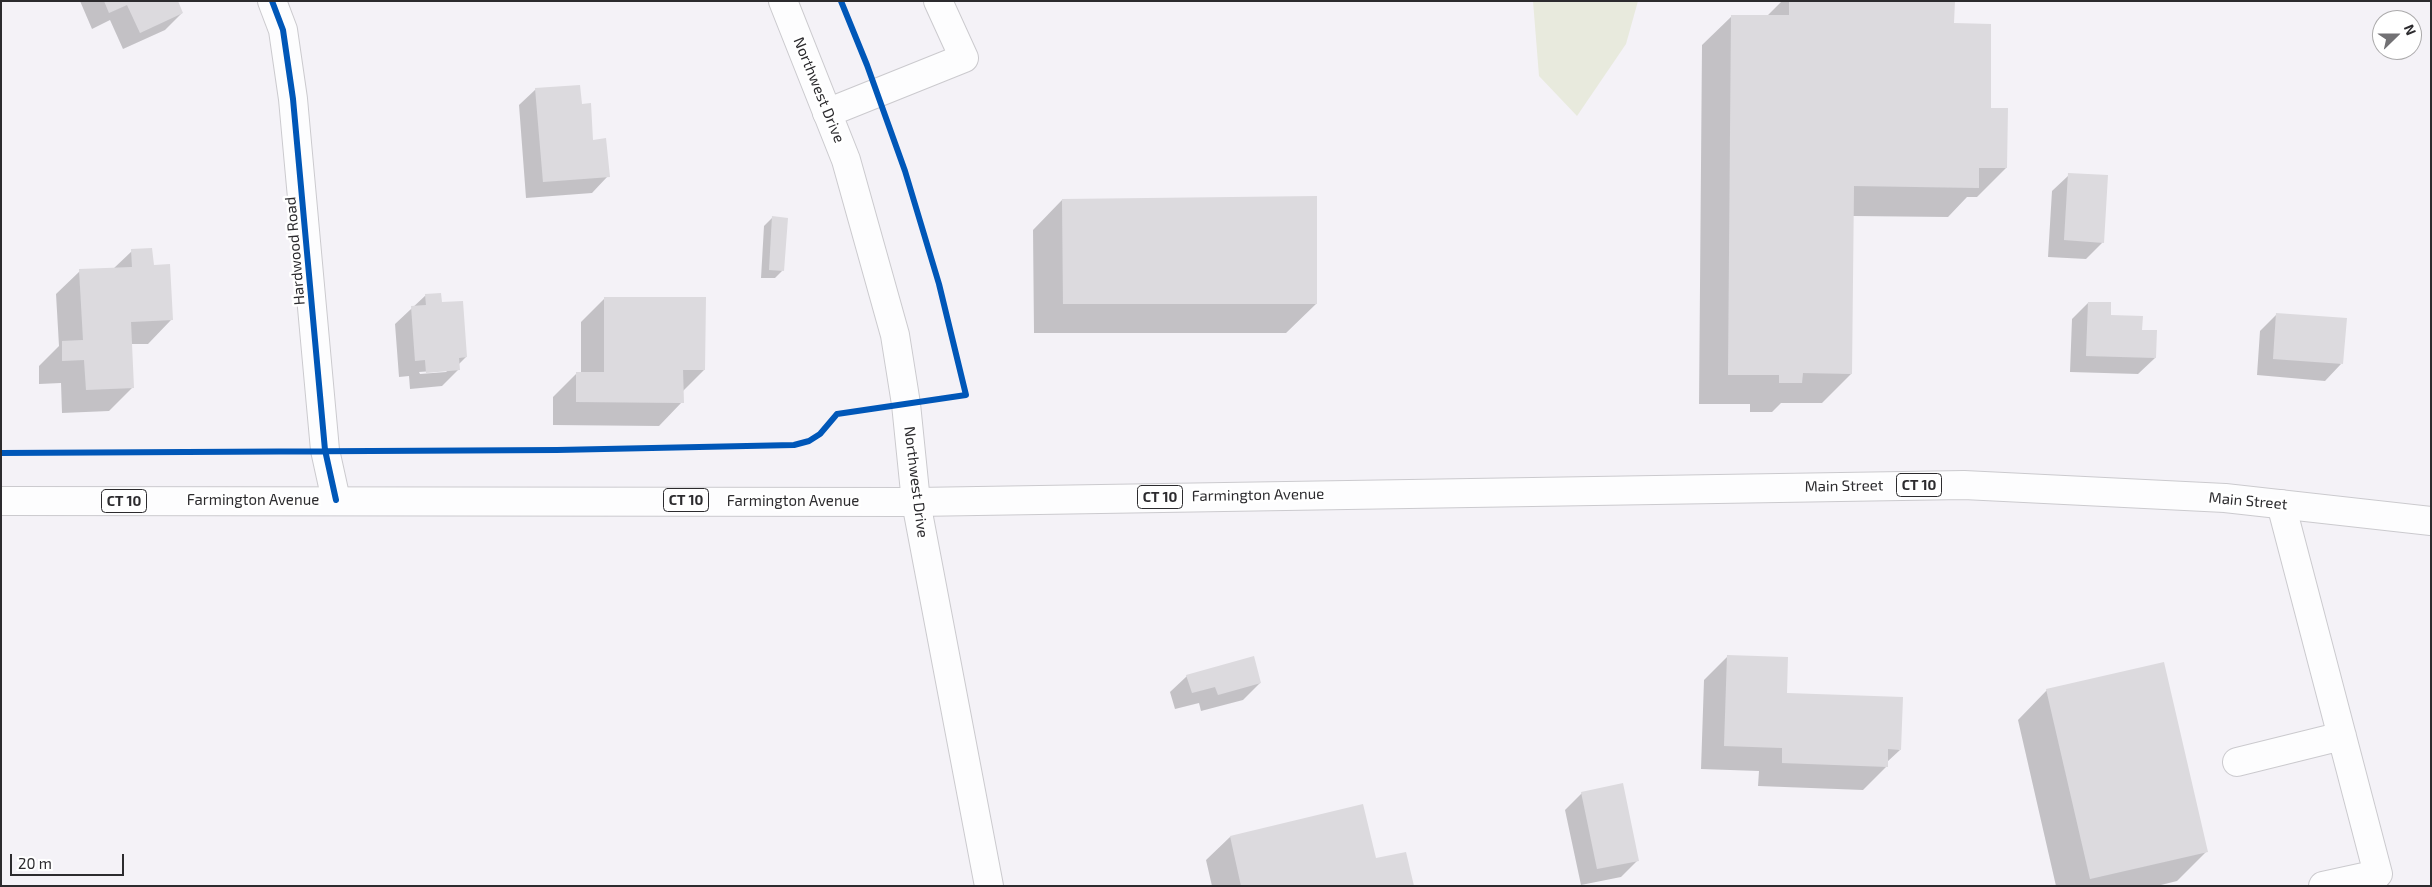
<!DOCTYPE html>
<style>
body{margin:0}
#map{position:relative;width:2432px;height:887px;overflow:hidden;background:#f4f2f7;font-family:"Exo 2",sans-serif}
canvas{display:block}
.frame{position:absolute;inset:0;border:2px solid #2c2b2e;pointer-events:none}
.north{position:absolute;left:2372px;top:10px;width:50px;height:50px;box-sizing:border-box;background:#fff;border:1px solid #abaaab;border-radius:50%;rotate:68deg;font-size:14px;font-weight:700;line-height:20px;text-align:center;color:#2c2b2e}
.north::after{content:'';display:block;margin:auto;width:18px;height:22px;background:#727174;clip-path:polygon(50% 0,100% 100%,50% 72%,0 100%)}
.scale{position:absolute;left:10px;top:854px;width:114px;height:22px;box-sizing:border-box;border:2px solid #2c2b2e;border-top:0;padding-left:6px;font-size:15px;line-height:18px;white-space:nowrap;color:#2c2b2e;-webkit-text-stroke:4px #fff;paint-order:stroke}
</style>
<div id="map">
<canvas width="2432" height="887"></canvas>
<div class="frame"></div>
<div class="north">N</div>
<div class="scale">20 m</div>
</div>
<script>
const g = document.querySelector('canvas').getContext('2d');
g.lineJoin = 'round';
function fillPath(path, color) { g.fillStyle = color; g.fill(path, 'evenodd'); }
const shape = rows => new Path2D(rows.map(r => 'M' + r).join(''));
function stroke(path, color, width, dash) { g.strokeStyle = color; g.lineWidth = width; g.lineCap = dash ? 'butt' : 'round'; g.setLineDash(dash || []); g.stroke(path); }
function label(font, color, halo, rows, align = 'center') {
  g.font = font + ' "Exo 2",sans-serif'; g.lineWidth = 5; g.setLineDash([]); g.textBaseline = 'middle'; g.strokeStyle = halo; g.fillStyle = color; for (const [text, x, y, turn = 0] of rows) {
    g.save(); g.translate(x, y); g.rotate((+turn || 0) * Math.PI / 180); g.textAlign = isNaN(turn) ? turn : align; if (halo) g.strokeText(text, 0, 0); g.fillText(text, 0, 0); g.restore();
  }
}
const green = shape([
 [1533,1,1638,1,1626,44,1577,116,1539,76]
]);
const shadow = shape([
 [80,1,176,1,182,13,165,30,123,49,110,20,92,29],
 [1782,1,1953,1,1953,25,1989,109,2006,168,1977,197,1967,197,1948,217,1853,216,1851,374,1822,403,1781,403,1772,412,1750,412,1750,404,1699,404,1702,45,1732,16,1767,16],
 [536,89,581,105,592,141,608,176,592,193,526,198,519,105],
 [2069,175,2103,242,2086,259,2048,257,2052,191],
 [1062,200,1316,304,1286,333,1034,333,1033,230],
 [772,218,783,270,775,278,761,278,764,226],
 [132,251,153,266,171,320,148,344,131,344,133,387,109,411,62,413,61,383,39,384,39,366,59,346,56,294,80,271,113,269],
 [426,295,466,357,458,365,458,370,442,386,410,389,409,376,399,377,395,324],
 [448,370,446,372,420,374,419,372],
 [605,298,704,370,682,392,682,402,659,426,553,425,553,397,577,373,581,373,581,322],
 [2088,303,2109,317,2141,331,2155,358,2138,374,2070,372,2072,319],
 [2277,314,2341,364,2325,381,2257,375,2260,331],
 [1728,656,1785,694,1900,750,1887,762,1887,766,1863,790,1758,786,1759,771,1701,769,1704,680],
 [1187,676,1260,683,1243,700,1201,711,1199,703,1175,709,1170,692],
 [2047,690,2206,852,2177,881,2157,886,2056,886,2018,720],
 [1582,793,1638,860,1621,877,1581,885,1565,810],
 [1230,837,1375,860,1412,886,1212,886,1206,860]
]);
const building = shape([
 [104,1,178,1,183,13,140,33,127,5,109,13],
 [1789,1,1955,1,1954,23,1991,24,1991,108,2008,108,2007,168,1979,168,1979,188,1854,186,1852,374,1803,373,1802,383,1779,383,1779,375,1728,375,1731,15,1789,15],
 [580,85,582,104,591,103,593,140,606,138,610,177,543,182,535,88],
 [2068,173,2108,175,2104,243,2064,240],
 [1317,196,1317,304,1063,304,1062,199],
 [772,216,788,218,784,271,769,270],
 [152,248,154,265,170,264,173,320,131,322,134,388,86,390,84,360,62,361,62,341,83,340,79,269,132,267,131,249],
 [441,293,442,302,463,301,467,357,459,358,460,370,426,373,425,360,415,361,411,306,426,305,425,294],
 [604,297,706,297,705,370,683,370,684,403,576,402,576,372,604,372],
 [2088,302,2111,302,2111,315,2143,316,2142,330,2157,330,2156,358,2086,356],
 [2276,313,2347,318,2343,364,2273,359],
 [1727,655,1788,657,1787,693,1903,697,1901,750,1888,749,1888,767,1782,763,1782,748,1724,746],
 [1254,656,1261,683,1218,695,1215,687,1192,693,1186,675],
 [2164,662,2208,852,2090,879,2046,689],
 [1623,783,1639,861,1597,869,1581,792],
 [1363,804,1376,858,1406,852,1414,886,1241,886,1230,836]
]);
const minor = shape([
 [272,1,283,30,293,99,325,450,336,500],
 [827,113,964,58,938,1],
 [2281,504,2378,874,2323,886],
 [2237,762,2342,736]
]);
const major = shape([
 [783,1,846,160,895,335,906,404,916,502,989,886]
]);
const highway = shape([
 [1,501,916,502,1964,485,2225,498,2431,521]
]);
const cycleway = shape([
 [272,1,283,30,293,99,325,450,336,500],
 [1,453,557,450,794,445,809,441,820,434,837,414,966,395,939,284,905,171,867,65,841,1]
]);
const shields = [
 [1919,485,45],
 [1160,497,45],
 [686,500,45],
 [124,501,45]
];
const shieldNames = [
 ["CT 10",1919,485],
 ["CT 10",1160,497],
 ["CT 10",686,500],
 ["CT 10",124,501]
];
const streetNames = [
 ["Northwest Drive",819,90,68],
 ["Hardwood Road",295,251,-95],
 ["Northwest Drive",916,482,83],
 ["Main Street",1844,486,-1],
 ["Farmington Avenue",1258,495,-1],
 ["Farmington Avenue",253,500],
 ["Farmington Avenue",793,501],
 ["Main Street",2248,501,5]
];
fillPath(green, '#e8eadd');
fillPath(shadow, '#0003');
fillPath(building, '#dcdade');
stroke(minor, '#cbcace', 30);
stroke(major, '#cbcace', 30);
stroke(highway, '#cbcace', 30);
stroke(minor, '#fdfdfe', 28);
stroke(major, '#fdfdfe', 28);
stroke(highway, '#fdfdfe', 28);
stroke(cycleway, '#0057b8', 6);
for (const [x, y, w] of shields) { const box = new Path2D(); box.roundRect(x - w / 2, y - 11.5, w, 23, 4); g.fillStyle = '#fff'; g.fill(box); stroke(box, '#2c2b2e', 1); }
label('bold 14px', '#2c2b2e', null, shieldNames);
label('15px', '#2c2b2e', '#fff', streetNames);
</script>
